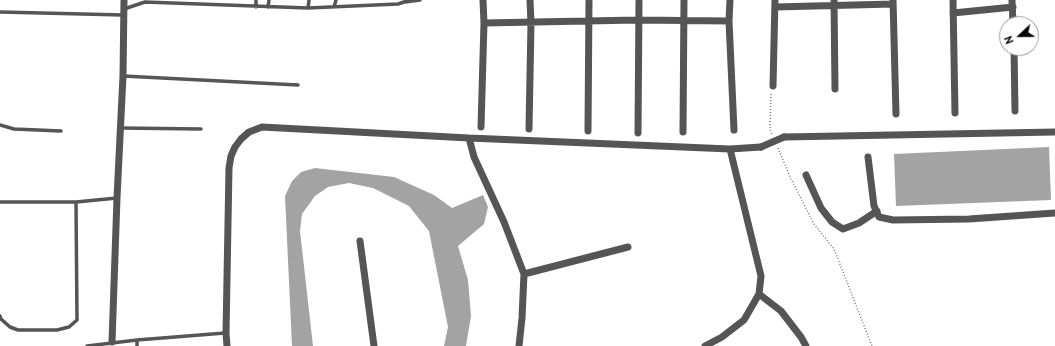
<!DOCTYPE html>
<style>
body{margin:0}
#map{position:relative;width:1055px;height:346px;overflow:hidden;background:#fff;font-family:"PT Sans",sans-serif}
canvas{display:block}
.north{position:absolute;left:999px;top:16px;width:40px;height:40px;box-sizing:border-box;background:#fff;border:1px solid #999;border-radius:50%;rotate:248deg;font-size:11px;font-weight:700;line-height:16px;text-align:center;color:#000}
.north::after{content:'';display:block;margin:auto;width:14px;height:18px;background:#000;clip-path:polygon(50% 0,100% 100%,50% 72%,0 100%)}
</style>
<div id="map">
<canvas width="1055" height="346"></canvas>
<div class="north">N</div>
</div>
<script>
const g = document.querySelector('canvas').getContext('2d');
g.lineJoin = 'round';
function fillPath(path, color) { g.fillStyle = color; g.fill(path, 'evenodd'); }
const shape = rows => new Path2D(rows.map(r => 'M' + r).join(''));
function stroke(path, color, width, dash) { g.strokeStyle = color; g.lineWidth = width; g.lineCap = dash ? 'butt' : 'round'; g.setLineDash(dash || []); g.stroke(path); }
const water = shape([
 [1049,147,1051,200,896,206,894,154],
 [315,168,394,177,434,195,452,208,483,195,488,207,484,224,458,246,468,280,471,316,466,346,444,346,448,327,429,231,409,206,373,188,349,183,328,187,315,196,302,214,300,231,313,346,292,346,285,196,292,181,301,172]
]);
const path = shape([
 [771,94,770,129,772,134],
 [778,148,791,179,814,224,834,249,872,346]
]);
const lane = shape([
 [405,2,420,0],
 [256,7,256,0],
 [268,7,269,0],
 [334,7,336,0],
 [308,8,309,0],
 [124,9,145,2,308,8,398,4,404,2,407,0],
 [0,12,123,15],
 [123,76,298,85],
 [0,125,14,129,61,131],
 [120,128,201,129],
 [0,202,76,202,117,198],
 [0,316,1,319,10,327,18,330,57,330,69,327,77,320,76,202],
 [137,340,137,346],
 [87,346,137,340,225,333]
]);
const street = shape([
 [730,0,729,21,734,130],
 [834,0,835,89],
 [893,0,896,114],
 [953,0,955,113],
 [1012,0,1013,24],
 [775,7,893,4],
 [953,13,1013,7],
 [484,23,638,20,729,21],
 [1014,48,1015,111],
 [773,86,775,0],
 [481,127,484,23,483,0],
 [529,129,531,23,530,0],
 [588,131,589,0],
 [683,132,684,0],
 [638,133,639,0],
 [784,137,1055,132],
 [469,138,474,157,504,222,524,274,522,318,519,346],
 [868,157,874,206,879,217,893,220,969,219,1055,213],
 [806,175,821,208,832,222,843,229,859,223,877,211],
 [360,241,374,346],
 [524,274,628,247],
 [759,294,781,311,801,337,806,346],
 [112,342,117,198,123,76,124,0],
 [227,346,226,333,229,168,231,156,235,147,241,139,249,132,262,127,469,138,730,149,761,147],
 [705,346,722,337,744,320,759,294,761,276,730,149]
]);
const streetBridge = shape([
 [761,147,784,137]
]);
fillPath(water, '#a3a3a3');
stroke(path, '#777', 1.5, [1, 2]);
stroke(lane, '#555', 3.5);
stroke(street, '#555', 7);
stroke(streetBridge, '#555', 7);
</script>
